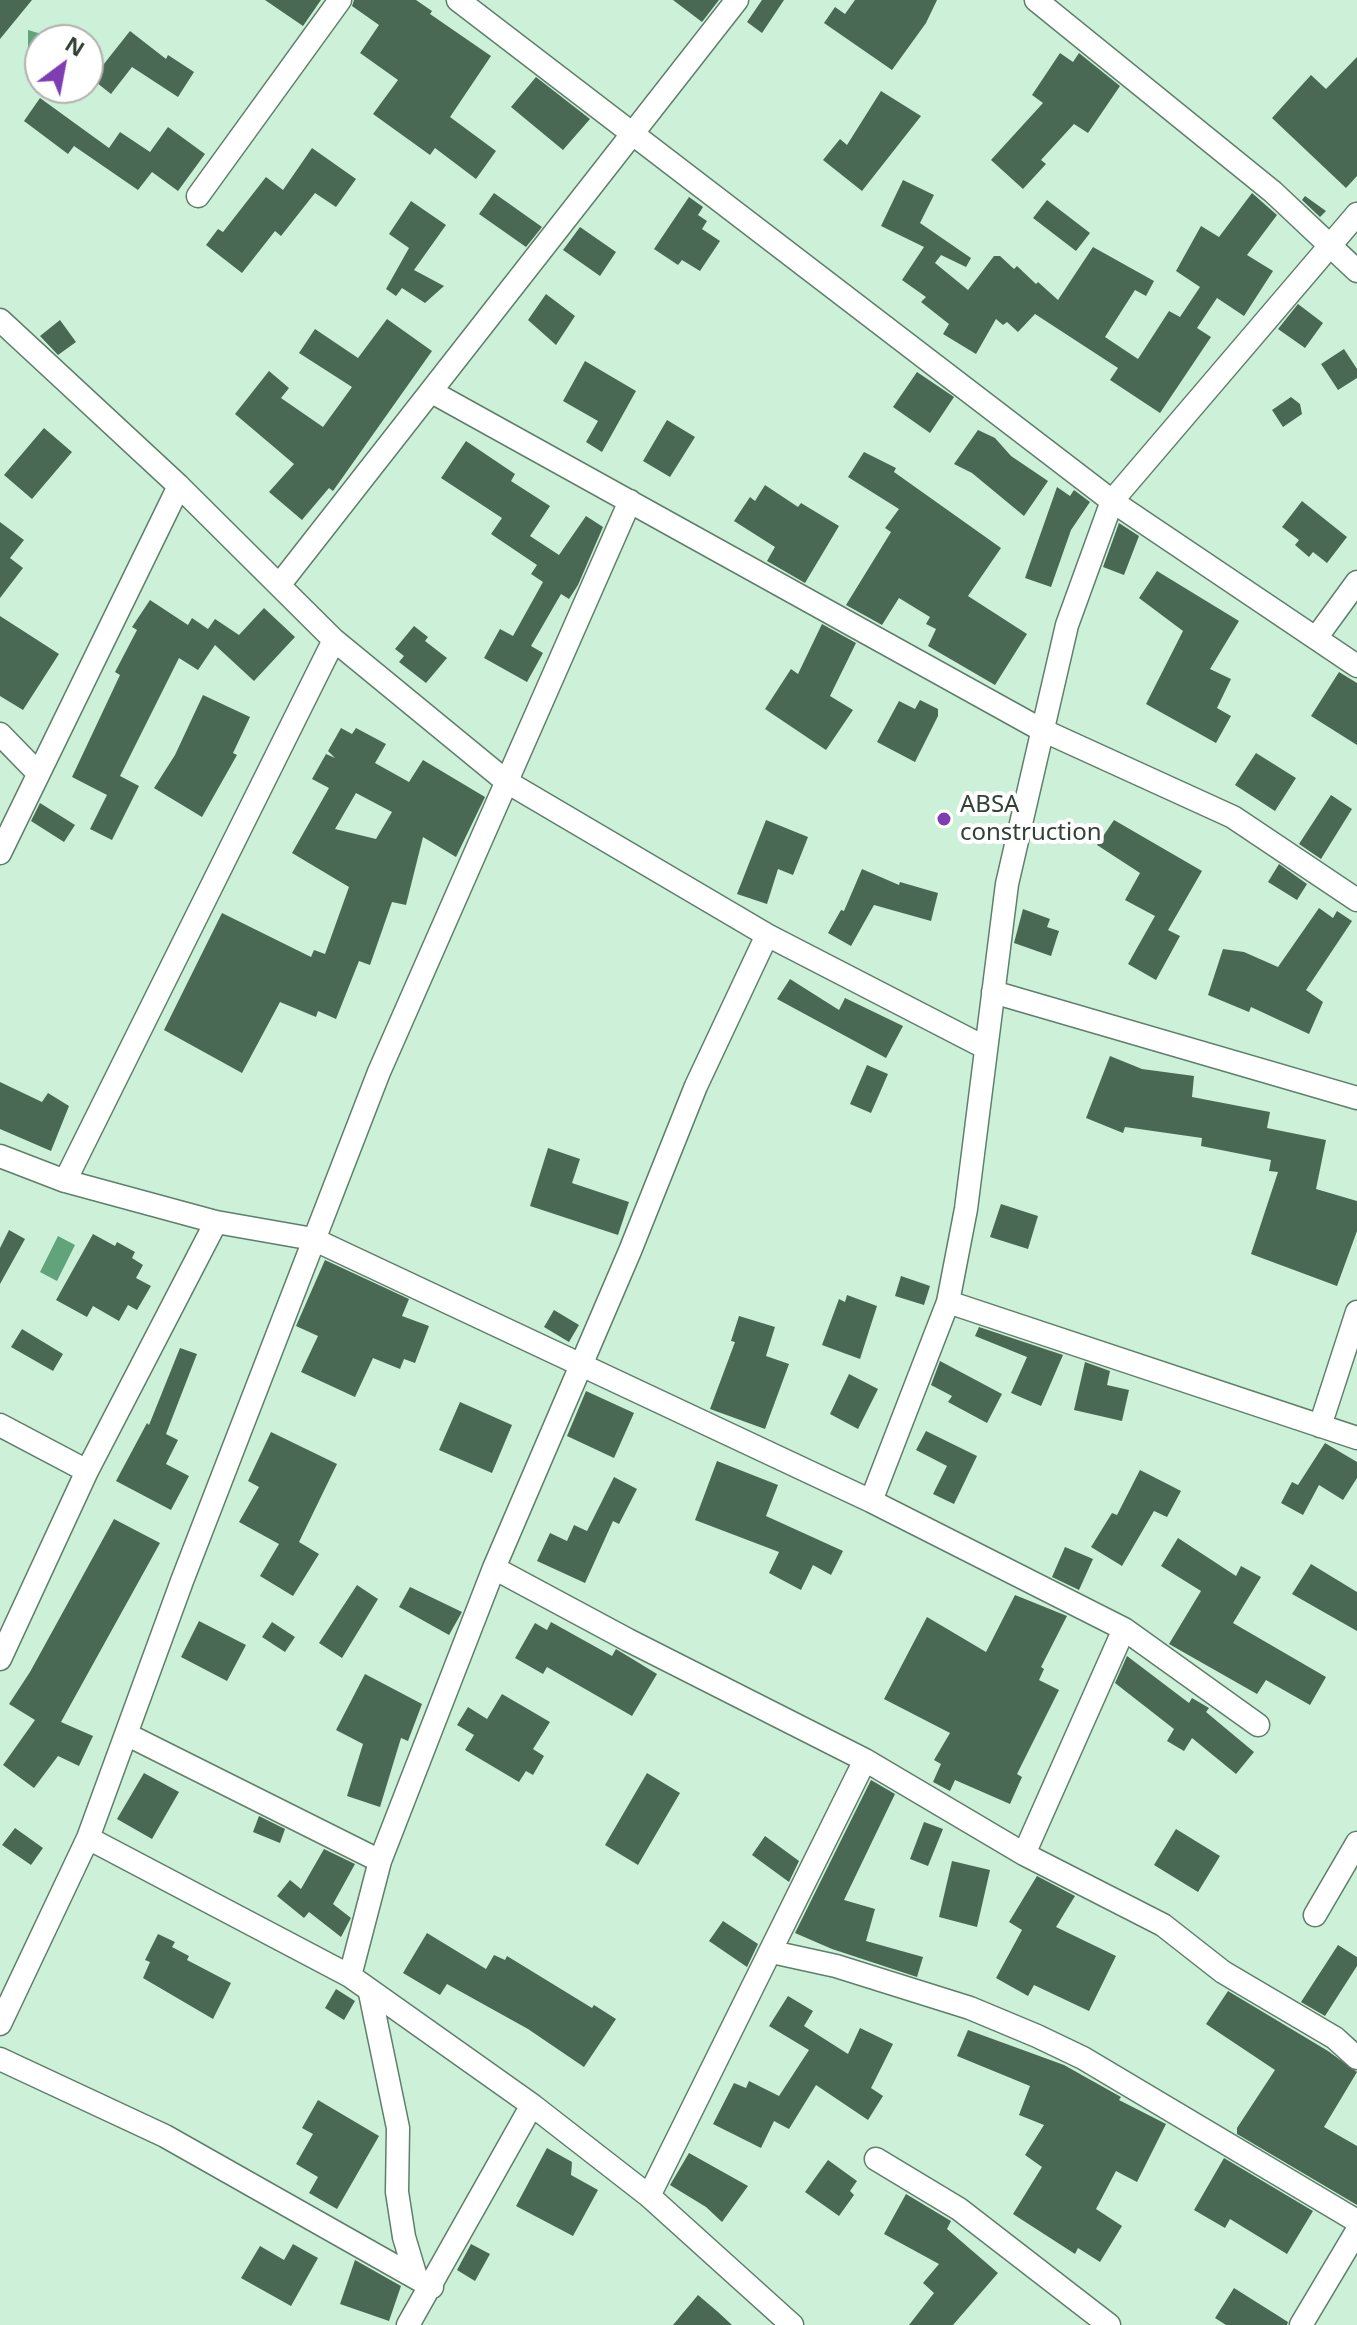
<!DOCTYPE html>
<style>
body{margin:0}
#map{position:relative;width:1357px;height:2325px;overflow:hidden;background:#ccf0d8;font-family:"Noto Sans",sans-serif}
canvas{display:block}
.north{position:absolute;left:24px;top:24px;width:80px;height:80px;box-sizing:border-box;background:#fff;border:2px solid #adb3af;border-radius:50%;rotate:32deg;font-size:22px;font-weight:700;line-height:32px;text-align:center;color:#324137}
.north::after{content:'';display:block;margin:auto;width:28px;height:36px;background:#7e3eb2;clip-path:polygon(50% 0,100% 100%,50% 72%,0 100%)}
</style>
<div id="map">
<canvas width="1357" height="2325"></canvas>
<div class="north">N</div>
</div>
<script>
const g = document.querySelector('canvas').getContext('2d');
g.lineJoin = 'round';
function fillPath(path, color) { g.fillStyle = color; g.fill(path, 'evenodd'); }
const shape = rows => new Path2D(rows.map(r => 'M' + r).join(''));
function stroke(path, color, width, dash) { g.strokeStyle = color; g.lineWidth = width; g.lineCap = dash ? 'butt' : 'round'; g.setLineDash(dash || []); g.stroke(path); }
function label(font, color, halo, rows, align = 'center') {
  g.font = font + ' "Noto Sans",sans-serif'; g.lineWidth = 8; g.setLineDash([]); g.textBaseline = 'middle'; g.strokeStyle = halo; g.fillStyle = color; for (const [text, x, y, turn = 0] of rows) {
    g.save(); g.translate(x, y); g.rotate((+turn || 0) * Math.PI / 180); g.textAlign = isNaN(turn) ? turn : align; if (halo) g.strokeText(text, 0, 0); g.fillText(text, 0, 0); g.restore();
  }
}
const water = shape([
 [28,30,45,35,46,40,40,40,40,56,28,54],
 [58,1236,75,1245,57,1281,40,1272]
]);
const building = shape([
 [0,0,32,0,0,39],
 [265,0,321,0,303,26],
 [354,0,416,0,432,11,430,14,491,56,450,117,496,151,476,179,435,148,430,155,373,114,398,80,360,53,379,25,352,6],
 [673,0,719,0,702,22],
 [762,0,784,0,762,33,747,22],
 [855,0,937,0,926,23,892,70,824,23,835,7,845,14],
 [130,31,166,59,168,55,194,72,178,97,132,67,111,94,92,79],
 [1060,53,1073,62,1079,53,1120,86,1088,133,1074,124,1041,160,1046,164,1023,189,991,160,1043,103,1032,95],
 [1357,57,1357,176,1346,188,1272,118,1311,75,1326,89],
 [536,77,590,119,563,150,511,107],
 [881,91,921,116,862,191,823,160,840,139,847,145],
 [40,98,109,148,120,132,150,152,168,127,205,154,178,191,152,172,138,190,74,146,68,154,24,121],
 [312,148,356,179,336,207,315,193,281,236,275,231,242,273,206,245,218,229,223,232,266,177,283,190],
 [903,180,934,195,920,223,971,258,966,267,941,255,935,263,968,290,994,256,1000,256,1014,269,1017,266,1036,284,1038,282,1058,300,1093,247,1154,281,1146,296,1135,290,1105,337,1138,359,1169,311,1180,317,1200,287,1176,271,1201,226,1219,237,1252,193,1277,215,1247,255,1273,271,1244,316,1217,298,1197,328,1211,337,1160,413,1110,380,1118,368,1035,314,1018,332,1007,322,1003,325,996,319,976,354,943,334,949,324,921,302,926,297,902,280,924,247,881,226],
 [494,193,542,227,526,247,479,214],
 [1305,196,1326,211,1320,217,1302,200],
 [689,197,703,207,698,215,707,221,702,229,720,241,700,271,682,260,678,265,654,249],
 [1047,200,1090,233,1076,251,1033,218],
 [411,201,446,225,414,270,444,286,425,303,402,288,396,296,386,289,409,248,389,234],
 [580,227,616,252,600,276,563,250],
 [546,294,575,316,556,345,528,320],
 [1298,304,1323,323,1305,348,1278,329],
 [387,319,432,351,333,491,329,488,302,520,269,492,294,464,235,414,269,371,289,388,281,398,323,427,352,387,299,353,315,329,358,358],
 [60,320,76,342,58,355,40,336],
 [1344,349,1357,369,1357,378,1338,390,1321,364],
 [585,361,636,391,602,452,586,442,598,421,563,401],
 [917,372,954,397,930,433,893,407],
 [1291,397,1300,404,1302,414,1283,427,1272,410],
 [667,420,695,437,670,477,643,461],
 [44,428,72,452,32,499,4,475],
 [978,430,995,438,1011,456,1048,481,1024,516,972,473,954,464],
 [466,441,515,474,511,481,550,506,530,536,559,555,586,516,603,527,578,585,569,599,561,594,531,646,543,653,527,682,484,658,500,629,513,636,543,582,531,574,537,565,491,534,502,518,441,478],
 [864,452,896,468,894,472,1001,548,968,596,1027,634,995,685,928,646,936,629,926,624,930,617,899,598,882,625,846,605,891,532,885,528,899,509,848,477],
 [765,485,798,507,801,503,839,526,805,583,767,561,775,547,734,521,750,497,755,501],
 [1057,487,1070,496,1074,490,1090,502,1071,530,1051,587,1025,578],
 [1302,501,1347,537,1327,563,1313,552,1309,557,1295,545,1299,540,1282,527],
 [0,522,24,540,10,558,23,568,0,598],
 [1119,523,1139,536,1124,575,1103,567],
 [1157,571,1239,621,1210,669,1231,679,1217,708,1231,716,1216,743,1146,704,1183,631,1139,598],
 [150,600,188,625,192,618,208,629,215,619,239,635,264,608,295,637,254,681,215,645,198,670,179,658,120,776,139,786,112,840,90,829,107,795,72,777,120,675,115,672,137,630,132,627],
 [0,616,59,654,23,710,0,696],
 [822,624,856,643,830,696,853,710,826,750,765,709,791,669,798,674],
 [414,626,428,637,425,641,447,658,426,683,399,662,404,656,395,649],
 [1339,672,1357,683,1357,745,1311,716],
 [203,695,250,717,233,753,237,755,202,817,154,788,175,755],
 [920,700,938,709,938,716,915,762,877,742,899,701,915,709],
 [341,728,352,734,356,728,386,744,375,763,409,782,423,760,485,797,456,857,423,837,406,905,392,902,370,965,359,961,336,1019,318,1011,316,1017,280,1002,242,1073,164,1030,222,913,311,957,314,950,325,954,349,887,292,853,329,788,312,779,326,754,335,758,328,751],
 [356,793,392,812,376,839,335,829],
 [1256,753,1296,778,1275,811,1235,785],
 [1331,795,1352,809,1321,859,1299,844],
 [40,803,75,825,64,842,31,821],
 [766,820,808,837,793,875,778,869,767,904,737,894],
 [1114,820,1202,871,1168,930,1180,936,1156,980,1128,964,1155,916,1125,900,1140,873,1097,845],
 [1279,864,1307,884,1297,900,1268,882],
 [862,869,899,885,900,882,938,893,931,921,874,905,851,946,828,933,841,910,844,911],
 [1319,908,1333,918,1337,911,1352,921,1306,990,1323,1002,1309,1034,1251,1007,1249,1012,1208,995,1223,949,1244,952,1278,967],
 [1023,909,1050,919,1047,927,1059,931,1051,956,1014,943],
 [790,979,839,1010,845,998,903,1026,886,1058,777,999],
 [1110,1056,1142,1069,1194,1076,1192,1097,1270,1112,1267,1128,1326,1140,1316,1189,1357,1201,1357,1231,1337,1286,1251,1254,1278,1172,1269,1171,1271,1160,1201,1146,1202,1138,1125,1127,1123,1133,1086,1118],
 [867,1065,888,1074,871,1113,850,1104],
 [0,1082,42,1102,48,1093,69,1106,51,1151,0,1129],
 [548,1148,580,1159,572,1183,629,1202,618,1235,530,1206],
 [1001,1204,1038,1216,1028,1249,990,1237],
 [9,1230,25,1239,0,1284,0,1248],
 [93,1234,115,1246,117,1242,135,1252,132,1258,143,1265,136,1278,151,1286,137,1310,128,1305,119,1321,93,1306,87,1317,56,1300],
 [325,1260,409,1299,402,1316,429,1326,415,1363,404,1359,400,1369,373,1358,355,1397,301,1372,318,1336,296,1326],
 [901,1276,930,1286,924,1305,895,1296],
 [847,1295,877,1306,860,1359,822,1345,839,1299,845,1302],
 [554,1310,579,1325,569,1342,544,1327],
 [739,1316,775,1327,766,1356,789,1364,765,1429,710,1409,735,1342,731,1341],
 [979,1327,1063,1355,1041,1406,1011,1393,1027,1357,975,1336],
 [22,1329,63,1354,53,1371,11,1347],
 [180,1348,197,1354,166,1434,178,1440,166,1464,189,1476,171,1510,116,1481,147,1423,149,1425],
 [940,1361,1002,1394,987,1423,948,1402,952,1396,931,1385],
 [1085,1362,1110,1371,1107,1385,1129,1390,1122,1421,1074,1410],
 [849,1374,878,1389,858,1429,830,1414],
 [586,1391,634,1413,614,1458,567,1436],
 [460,1402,512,1425,492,1473,439,1450],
 [926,1431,977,1456,954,1504,933,1494,947,1466,916,1450],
 [271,1432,337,1464,299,1542,319,1554,293,1596,260,1576,279,1544,239,1522,259,1487,248,1481],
 [1325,1443,1357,1462,1357,1478,1343,1500,1319,1485,1303,1515,1281,1503,1292,1482,1298,1485],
 [717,1461,778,1485,766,1516,843,1551,831,1575,813,1565,801,1590,769,1573,779,1552,695,1520],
 [1140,1470,1181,1491,1167,1517,1154,1511,1122,1566,1091,1547,1112,1513,1117,1515],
 [614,1477,637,1489,619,1524,613,1521,585,1583,537,1561,550,1533,567,1541,574,1525,587,1531],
 [114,1519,160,1543,61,1722,93,1736,79,1766,58,1756,34,1788,3,1765,35,1720,9,1704,30,1672],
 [1178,1538,1236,1576,1241,1566,1261,1577,1233,1623,1326,1677,1310,1705,1266,1680,1257,1694,1169,1644,1201,1591,1161,1566],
 [1065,1547,1093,1559,1079,1590,1052,1577],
 [1311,1564,1357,1592,1357,1631,1292,1594],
 [357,1585,378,1599,342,1658,319,1643],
 [410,1587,462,1612,449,1635,399,1607],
 [1015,1595,1067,1616,1041,1667,1044,1669,1039,1680,1059,1690,1017,1774,1022,1777,1010,1804,955,1780,950,1791,933,1782,941,1764,934,1760,950,1733,884,1699,927,1617,986,1652],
 [199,1621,246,1645,227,1681,181,1657],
 [272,1622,295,1637,285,1652,262,1637],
 [551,1622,612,1656,616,1649,657,1674,632,1716,547,1667,543,1674,515,1658,535,1623,547,1630],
 [1127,1656,1189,1703,1192,1698,1209,1708,1206,1712,1254,1752,1236,1774,1192,1738,1184,1751,1167,1741,1174,1729,1115,1683],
 [365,1674,422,1704,408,1741,401,1738,380,1807,347,1796,363,1744,336,1730],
 [502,1694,550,1722,533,1749,544,1756,533,1775,526,1771,519,1782,465,1750,474,1735,457,1725,468,1707,487,1719],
 [144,1773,179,1792,152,1839,117,1819],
 [647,1773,680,1793,638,1865,605,1845],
 [871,1780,895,1794,844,1900,875,1909,866,1941,923,1957,917,1977,832,1949,795,1933],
 [259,1816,285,1829,280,1843,253,1832],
 [924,1822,943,1829,928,1866,910,1859],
 [15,1828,43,1848,31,1865,2,1845],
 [1176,1829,1220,1856,1198,1892,1154,1865],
 [765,1836,799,1861,789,1882,752,1855],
 [324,1849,355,1864,333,1904,351,1918,341,1937,309,1912,304,1918,277,1896,290,1880,301,1889],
 [952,1861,990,1870,977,1927,939,1917],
 [1037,1876,1075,1896,1056,1927,1116,1956,1089,2011,1034,1985,1028,1996,996,1978,1022,1930,1009,1922],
 [723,1921,758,1944,747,1967,709,1941],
 [427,1933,486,1969,494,1955,505,1960,507,1956,592,2008,594,2005,616,2019,584,2067,528,2029,447,1984,440,1995,403,1973],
 [158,1934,175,1942,172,1947,189,1956,187,1960,231,1983,213,2019,143,1978,150,1962,145,1960],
 [1338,1945,1357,1957,1357,1966,1325,2016,1301,2002],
 [336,1989,355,2001,344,2020,325,2008],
 [1228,1991,1328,2051,1357,2072,1324,2127,1357,2146,1357,2205,1237,2134,1237,2128,1275,2070,1206,2024],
 [788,1996,813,2011,804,2026,848,2054,860,2028,893,2044,871,2088,883,2096,868,2120,816,2085,789,2129,774,2121,761,2148,713,2124,734,2083,746,2088,749,2081,779,2096,809,2050,769,2026],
 [968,2030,1064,2065,1121,2097,1119,2100,1166,2124,1137,2182,1116,2171,1096,2209,1122,2226,1100,2262,1078,2248,1075,2254,1013,2214,1042,2167,1025,2155,1044,2125,1019,2115,1030,2086,957,2056],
 [318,2100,379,2136,337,2209,309,2193,318,2177,296,2164,313,2134,302,2128],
 [547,2148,572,2162,571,2175,598,2190,573,2236,516,2206],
 [689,2153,748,2186,722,2222,706,2207,670,2185],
 [1224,2158,1313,2211,1287,2254,1230,2219,1225,2228,1194,2210],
 [828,2160,857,2181,850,2191,854,2195,839,2216,805,2192],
 [906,2194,951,2221,947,2229,998,2273,953,2325,909,2325,934,2293,923,2283,939,2264,884,2234],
 [293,2244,318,2258,291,2306,241,2278,260,2246,284,2260],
 [471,2244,490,2254,475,2281,457,2270],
 [355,2260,401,2286,389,2321,340,2304],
 [1234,2288,1288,2322,1287,2325,1226,2325,1215,2318],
 [698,2295,718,2312,732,2325,673,2325]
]);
const minor = shape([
 [458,0,1112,501,1357,666],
 [1036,0,1273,192,1357,271],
 [198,196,340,0],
 [0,320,179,486,334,640,507,782,767,935,986,1048],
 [432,392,1040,729,1233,817,1357,900],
 [280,584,737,0],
 [1316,638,1357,582],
 [0,734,38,773],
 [0,853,179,486],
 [767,935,696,1086,630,1251,494,1568,380,1861,350,1976,532,2105,649,2196,792,2325],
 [993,992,1357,1098],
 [0,1156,65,1181,216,1222,313,1239,871,1501,1124,1629,1258,1725],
 [65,1181,334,640],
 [948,1302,1357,1438],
 [0,1425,87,1471],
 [1320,1426,1357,1312],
 [871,1501,948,1302,966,1209,1007,884,1067,625,1112,501,1357,214],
 [494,1568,628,1640,865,1760,1024,1854,1163,1925,1223,1972,1335,2038,1357,2058],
 [0,1659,87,1471,216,1222],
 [126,1734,380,1861],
 [88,1838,350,1976],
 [1024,1854,1124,1629],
 [1315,1915,1357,1843],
 [772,1952,836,1966,970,2008,1037,2036,1083,2058,1357,2221],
 [370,1993,398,2128,397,2192,404,2237,416,2277],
 [0,2024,88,1838,182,1581,379,1072,630,501],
 [0,2059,165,2136,432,2287],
 [876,2159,959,2209,1109,2325],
 [649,2196,865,1760],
 [408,2325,532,2105],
 [1301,2325,1357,2231]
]);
const markers = [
 [944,819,8,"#7e3eb2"]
];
const poiNames = [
 ["ABSA",960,805],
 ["construction",960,833]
];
fillPath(water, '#61a47c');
fillPath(building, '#496955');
stroke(minor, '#5e7f6a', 25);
stroke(minor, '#fff', 22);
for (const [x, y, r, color] of markers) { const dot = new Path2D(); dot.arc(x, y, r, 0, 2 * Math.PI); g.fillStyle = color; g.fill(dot); stroke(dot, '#fff', 3); }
label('24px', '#324137', '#fff', poiNames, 'left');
</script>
